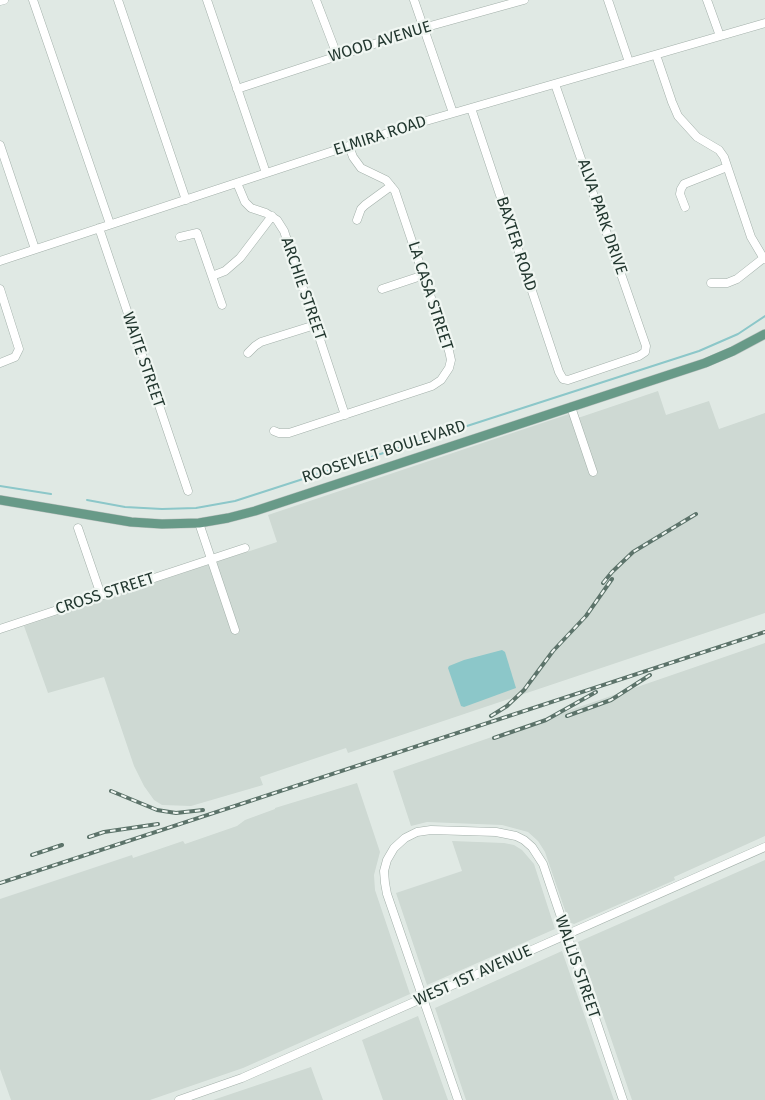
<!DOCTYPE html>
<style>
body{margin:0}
canvas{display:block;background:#e0e9e4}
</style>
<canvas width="765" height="1100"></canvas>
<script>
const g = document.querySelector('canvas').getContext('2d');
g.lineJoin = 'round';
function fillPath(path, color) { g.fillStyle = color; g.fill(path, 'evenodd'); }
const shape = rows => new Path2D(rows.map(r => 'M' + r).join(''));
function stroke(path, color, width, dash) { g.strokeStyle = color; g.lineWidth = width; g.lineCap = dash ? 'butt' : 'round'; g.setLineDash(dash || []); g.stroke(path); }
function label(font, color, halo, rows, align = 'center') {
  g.font = font + ' "Fira Sans",sans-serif'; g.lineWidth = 4.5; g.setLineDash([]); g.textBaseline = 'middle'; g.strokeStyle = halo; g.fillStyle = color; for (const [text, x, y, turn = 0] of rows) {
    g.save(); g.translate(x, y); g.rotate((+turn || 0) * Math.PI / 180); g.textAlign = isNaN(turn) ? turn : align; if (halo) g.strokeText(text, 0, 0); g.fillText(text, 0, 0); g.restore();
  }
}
const built = shape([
 [658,391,666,415,709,401,719,429,765,413,765,613,348,753,346,748,260,777,263,785,191,806,162,805,154,800,144,786,134,766,104,677,48,693,24,626,277,542,268,515,569,414,572,420],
 [765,643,765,836,674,877,675,880,574,924,569,922,545,852,538,841,528,832,502,825,427,822,411,826,393,771],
 [357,783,380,852,374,875,375,890,410,994,243,1068,150,1100,11,1100,0,1069,0,899,132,855,133,858,183,841,185,844,237,826,245,820,275,809,275,808],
 [452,841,504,843,514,845,522,850,534,864,555,929,427,985,396,893,462,871],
 [765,860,765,1100,632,1100,578,942],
 [562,951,614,1100,466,1100,435,1008],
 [418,1016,448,1100,383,1100,362,1040],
 [311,1067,323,1100,213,1100]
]);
const water = shape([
 [502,650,505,652,516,688,464,707,461,706,448,668,449,666,464,660]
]);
const stream = shape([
 [0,486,51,494],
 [87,500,125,507,162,509,196,508,235,501,699,351,738,334,765,316]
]);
const minor = shape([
 [33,0,110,224],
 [118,0,186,200],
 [207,0,266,173],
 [316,0,337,55],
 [414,0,453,113],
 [608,0,629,62],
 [707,0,720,36],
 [0,1,4,0],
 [656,55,672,102,678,116,697,137,719,150,724,157,751,237,764,259],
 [237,89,423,28,524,0],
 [471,108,559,372,563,379,568,380,639,356,645,352,646,346,555,84],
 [0,145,35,249],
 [237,183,245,202,251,208,266,213,277,220,284,231,345,415],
 [685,207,680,194,681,189,684,184,727,167],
 [357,220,361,209,365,205,391,186],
 [99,228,188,491],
 [180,237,197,233,222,305],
 [0,261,412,125,765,23],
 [212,276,225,271,240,258,272,216],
 [711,283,727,283,737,279,765,257],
 [0,289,19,349,15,357,0,363],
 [382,289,424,275],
 [248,353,255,346,261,342,315,325],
 [571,407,593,472],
 [274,431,279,433,289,433,432,386,441,380,449,368,451,360,449,351,395,191,386,180,361,168,353,157,349,146],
 [199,523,235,630],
 [78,528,101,595],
 [0,629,245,548],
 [179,1100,242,1078,765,847],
 [458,1100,387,894,385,883,384,871,387,860,394,848,405,838,417,832,431,830,496,832,516,836,524,840,532,847,543,864,623,1100]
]);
const major = shape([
 [0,500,131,522,162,524,199,523,228,518,255,511,705,363,733,351,765,334]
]);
const rail = shape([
 [603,583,612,572,633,552,696,514],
 [491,716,507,706,524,690,553,651,586,616,612,579],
 [567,716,611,700,650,675],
 [494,738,546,720,596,692],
 [111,791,157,810,176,813,203,810],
 [89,837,104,832,158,824],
 [32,855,62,845],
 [0,883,765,632]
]);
const streetNames = [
 ["WOOD AVENUE",380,42,-17],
 ["ELMIRA ROAD",380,136,-18],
 ["ALVA PARK DRIVE",602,217,71],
 ["BAXTER ROAD",516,244,72],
 ["ARCHIE STREET",303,289,71],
 ["LA CASA STREET",430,296,72],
 ["WAITE STREET",143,360,71],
 ["ROOSEVELT BOULEVARD",384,452,-18],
 ["CROSS STREET",105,594,-18],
 ["WALLIS STREET",577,967,71],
 ["WEST 1ST AVENUE",473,976,-24]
];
fillPath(built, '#ced9d3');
fillPath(water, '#8cc7c9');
stroke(stream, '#8cc7c9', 2);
stroke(minor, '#a3b0aa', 9);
stroke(major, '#bdc3c1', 10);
stroke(minor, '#fff', 8);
stroke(major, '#689a88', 9);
stroke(rail, '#5c736a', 4);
stroke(rail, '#f0f6f2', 2, [5.5]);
label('16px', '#22372f', '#f0f6f2', streetNames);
</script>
